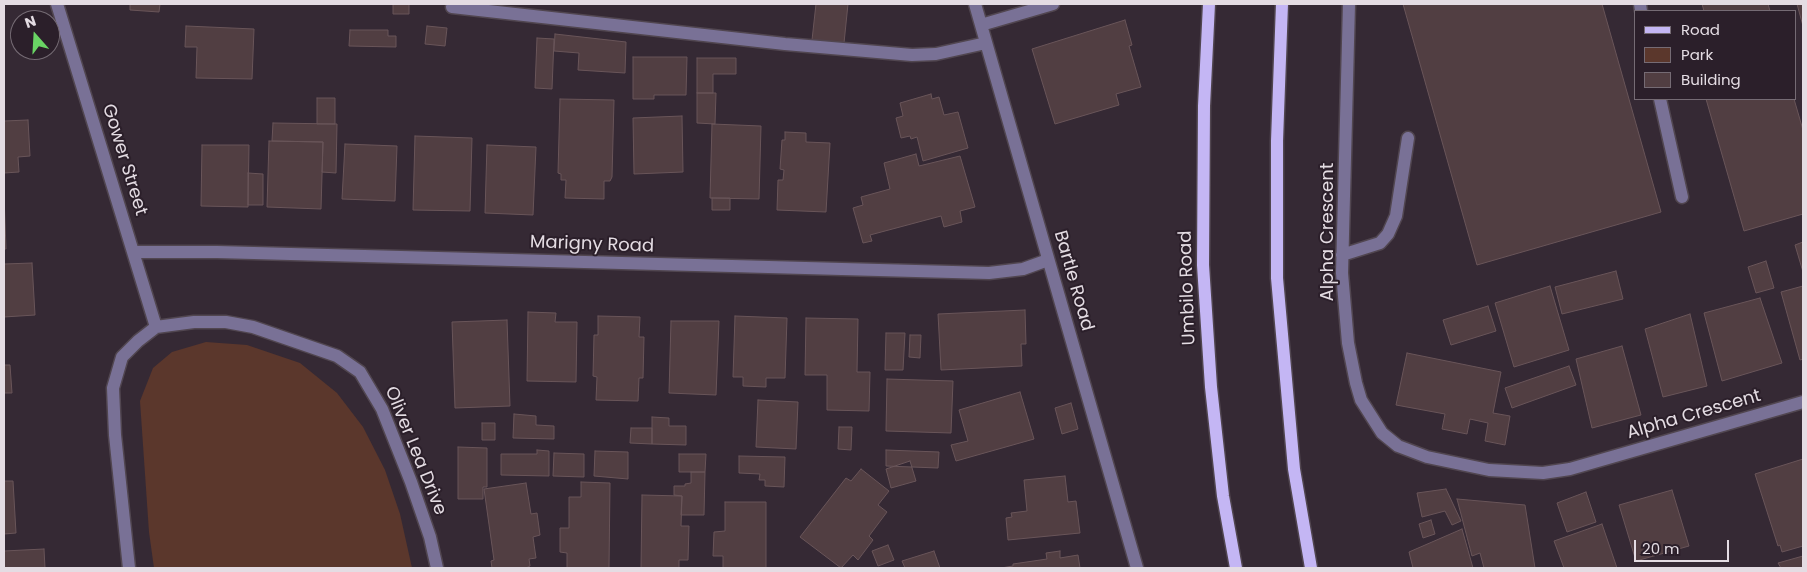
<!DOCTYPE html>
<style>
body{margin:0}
#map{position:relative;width:1807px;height:572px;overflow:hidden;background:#352934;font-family:Poppins,sans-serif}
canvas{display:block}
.frame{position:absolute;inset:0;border:5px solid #e4dce3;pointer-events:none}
.legend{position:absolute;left:1634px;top:10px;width:162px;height:90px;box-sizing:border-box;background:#2b1f2a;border:1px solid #756b74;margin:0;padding:6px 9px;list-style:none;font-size:15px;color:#e4dce3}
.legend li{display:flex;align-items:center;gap:10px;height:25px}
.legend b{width:25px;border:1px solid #756b74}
.north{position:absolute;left:10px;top:10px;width:50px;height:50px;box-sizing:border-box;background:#2b1f2a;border:1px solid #756b74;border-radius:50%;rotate:341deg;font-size:14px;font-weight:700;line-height:20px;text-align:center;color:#e4dce3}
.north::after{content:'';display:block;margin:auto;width:18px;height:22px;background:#69d464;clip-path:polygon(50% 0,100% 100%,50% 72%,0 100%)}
.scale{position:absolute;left:1634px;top:540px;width:95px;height:22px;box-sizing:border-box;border:2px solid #e4dce3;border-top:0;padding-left:6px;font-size:15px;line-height:18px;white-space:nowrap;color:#e4dce3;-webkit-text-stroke:4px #2b1f2a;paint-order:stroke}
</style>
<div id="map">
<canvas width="1807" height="572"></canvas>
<div class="frame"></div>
<ul class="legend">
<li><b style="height:6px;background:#c4b6f4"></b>Road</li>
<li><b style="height:14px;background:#5b372c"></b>Park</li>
<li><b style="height:14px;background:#513e42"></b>Building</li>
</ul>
<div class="north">N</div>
<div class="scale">20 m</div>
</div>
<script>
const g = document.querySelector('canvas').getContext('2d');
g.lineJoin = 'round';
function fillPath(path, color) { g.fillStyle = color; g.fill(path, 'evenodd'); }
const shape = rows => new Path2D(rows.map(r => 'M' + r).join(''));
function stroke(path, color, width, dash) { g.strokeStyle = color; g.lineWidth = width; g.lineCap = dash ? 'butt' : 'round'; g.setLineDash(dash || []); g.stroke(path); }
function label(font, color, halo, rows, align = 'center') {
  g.font = font + ' Poppins,sans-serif'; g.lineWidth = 4; g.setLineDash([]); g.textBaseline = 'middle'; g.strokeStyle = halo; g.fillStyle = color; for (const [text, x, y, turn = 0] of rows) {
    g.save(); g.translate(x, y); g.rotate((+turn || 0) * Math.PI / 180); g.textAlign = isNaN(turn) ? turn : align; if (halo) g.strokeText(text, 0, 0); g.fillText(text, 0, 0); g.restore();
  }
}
const green = shape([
 [206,342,247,345,300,363,337,393,363,427,385,470,400,514,412,568,154,568,149,532,140,401,153,368,172,352]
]);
const building = shape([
 [130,4,160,4,159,12,130,10,130,4],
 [393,4,409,4,409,14,393,14,393,4],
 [816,4,848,4,844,43,812,40,816,4],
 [1403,4,1602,4,1661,212,1477,265,1403,4],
 [1702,4,1768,4,1770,11,1704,11,1702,4],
 [1797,4,1803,4,1803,26,1797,4],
 [1125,20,1132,45,1129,46,1141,87,1116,94,1119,105,1055,124,1032,49,1125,20],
 [186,26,254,29,252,79,196,78,197,47,185,47,186,26],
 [427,26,447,28,445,46,425,44,427,26],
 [350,30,388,30,388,36,396,36,396,47,349,46,350,30],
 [555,34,626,42,625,73,578,70,579,53,554,51,555,34],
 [537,38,554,39,552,89,535,88,537,38],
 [633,57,687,57,686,95,654,95,654,99,633,99,633,57],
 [697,58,736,58,736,74,713,74,713,93,697,93,697,58],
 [697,93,716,93,715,124,697,123,697,93],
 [931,94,932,99,939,97,944,115,958,112,968,148,923,161,917,137,911,139,910,136,901,138,896,118,903,116,900,103,931,94],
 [317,98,335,98,335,124,317,124,317,98],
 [560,99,614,100,612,177,610,181,604,181,604,199,565,198,566,180,561,180,561,174,558,173,560,99],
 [1706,99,1794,99,1803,130,1803,214,1744,231,1706,99],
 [682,116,683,172,634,174,633,118,682,116],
 [28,120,30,156,18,157,19,172,4,173,4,121,28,120],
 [273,123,337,124,336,173,322,172,323,142,272,141,273,123],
 [712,124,761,126,759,199,710,198,712,124],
 [785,132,806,133,806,142,830,143,826,212,777,210,778,180,783,180,784,170,780,169,782,140,785,140,785,132],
 [415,136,472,138,470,211,413,210,415,136],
 [269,141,323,142,321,209,267,207,269,141],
 [345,144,397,146,395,201,342,199,345,144],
 [202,145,249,145,248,207,201,206,202,145],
 [487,145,536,147,533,215,485,213,487,145],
 [916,154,919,166,960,156,975,207,960,211,962,222,944,227,941,216,870,235,872,241,863,243,853,208,863,205,861,197,890,189,884,163,916,154],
 [248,173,263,174,263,205,248,205,248,173],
 [4,195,6,249,4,249,4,195],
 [712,198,730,198,730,210,712,210,712,198],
 [1803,242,1803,272,1795,245,1803,242],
 [1766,261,1774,288,1756,293,1748,267,1766,261],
 [32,263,35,315,4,317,4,264,32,263],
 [1616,271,1623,299,1562,314,1555,287,1616,271],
 [1550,286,1569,350,1514,367,1495,303,1550,286],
 [1803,286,1803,359,1800,360,1781,292,1803,286],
 [1760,298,1782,363,1722,381,1704,313,1760,298],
 [1488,306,1496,331,1451,345,1443,320,1488,306],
 [1025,310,1026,344,1021,344,1022,366,941,370,938,314,1025,310],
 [528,312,556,313,555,322,577,322,576,382,527,381,528,312],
 [1690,314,1707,386,1663,397,1645,329,1690,314],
 [598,316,640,317,639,337,644,337,643,378,639,378,638,401,596,400,597,377,593,376,594,335,598,335,598,316],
 [735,316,787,318,785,378,766,378,766,387,743,386,743,377,733,377,735,316],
 [806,318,858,319,857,372,870,372,869,411,827,410,827,375,805,375,806,318],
 [507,320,510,406,455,408,452,322,507,320],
 [671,321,719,321,716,395,669,393,671,321],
 [886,333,905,333,903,370,885,370,886,333],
 [910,335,921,335,920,358,909,357,910,335],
 [1622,346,1641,415,1592,428,1576,359,1622,346],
 [1407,353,1501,372,1493,413,1510,416,1505,445,1485,441,1488,423,1470,419,1467,434,1442,429,1445,414,1396,405,1407,353],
 [4,365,10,365,12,393,4,393,4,365],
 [1569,366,1576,385,1512,408,1505,388,1569,366],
 [887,379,953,381,951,433,886,431,887,379],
 [1020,392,1034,439,956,461,951,445,968,441,959,410,1020,392],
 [758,400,798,402,796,449,756,447,758,400],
 [1071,403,1078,429,1062,434,1055,408,1071,403],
 [514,414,536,416,536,425,554,426,554,439,513,438,514,414],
 [652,417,669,418,669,426,686,426,686,445,652,444,652,417],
 [482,423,495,423,495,440,482,440,482,423],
 [839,427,852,427,851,450,838,449,839,427],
 [631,428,652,428,652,444,630,443,631,428],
 [458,447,487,448,487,487,483,487,483,499,458,499,458,447],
 [537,450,549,451,549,476,501,475,501,454,537,454,537,450],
 [886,450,939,452,938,468,886,466,886,450],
 [595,451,628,452,628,479,594,476,595,451],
 [554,453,584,454,584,477,553,476,554,453],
 [679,454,706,454,705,472,679,472,679,454],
 [739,456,785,457,784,487,765,486,765,480,759,480,760,474,739,473,739,456],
 [1803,459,1803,546,1782,552,1780,545,1778,546,1755,474,1803,459],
 [910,461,916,481,891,488,886,469,910,461],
 [861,469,889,491,878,505,887,512,869,536,873,540,858,560,853,555,841,568,800,537,846,478,851,481,861,469],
 [691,472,705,472,704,515,681,515,682,496,674,495,674,486,685,486,685,484,691,483,691,472],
 [1065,476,1068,502,1076,501,1080,533,1008,540,1006,518,1012,517,1011,513,1027,511,1024,480,1065,476],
 [4,481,13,481,16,533,4,534,4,481],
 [581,482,610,483,609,568,567,568,567,553,560,552,560,528,569,528,569,497,581,497,581,482],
 [526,483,531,514,537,513,540,535,533,537,536,558,529,559,530,566,526,568,492,568,491,561,494,560,484,489,526,483],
 [1446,489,1461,521,1452,525,1445,511,1422,517,1417,493,1446,489],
 [1672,490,1689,546,1636,561,1619,505,1672,490],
 [1586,492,1596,522,1567,532,1557,503,1586,492],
 [642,495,682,496,681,526,689,526,688,560,679,560,679,568,641,568,642,495],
 [1457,499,1525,505,1535,568,1484,568,1480,553,1472,556,1457,499],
 [725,502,766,502,766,568,723,568,723,556,713,556,714,532,725,531,725,502],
 [1431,520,1435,534,1423,538,1419,524,1431,520],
 [1602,524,1617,568,1564,568,1554,541,1602,524],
 [1462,529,1473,568,1413,568,1409,552,1462,529],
 [888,545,894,560,878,566,872,551,888,545],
 [44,549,45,568,4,568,4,551,44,549],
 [934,551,940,568,905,568,902,561,934,551],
 [1060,551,1060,558,1078,555,1080,568,1001,568,1013,566,1013,564,1047,559,1046,553,1060,551],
 [1803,556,1803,568,1781,568,1778,563,1803,556]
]);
const minor = shape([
 [57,4,156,327],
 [975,4,1137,568],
 [1349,4,1342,273,1348,343,1356,383,1361,400,1382,433,1398,446,1427,457,1489,470,1543,473,1570,469,1803,402],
 [1640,4,1641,11],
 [452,7,785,44,912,55,936,54,986,43],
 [981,25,1053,4],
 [1660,99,1682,197],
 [134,252,217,252,989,273,1023,269,1048,260],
 [1342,255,1380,243,1388,234,1396,216,1408,138],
 [129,568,115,435,113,388,122,357,138,341,156,327,194,322,226,322,253,327,337,356,360,372,382,409,411,482,430,537,437,568]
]);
const major = shape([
 [1209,4,1204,106,1203,265,1211,387,1223,496,1236,568],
 [1282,4,1277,141,1277,278,1294,469,1311,568]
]);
const streetNames = [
 ["Gower Street",124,160,73],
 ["Alpha Crescent",1328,232,-90],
 ["Marigny Road",592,245,2],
 ["Bartle Road",1073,281,74],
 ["Umbilo Road",1188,288,-92],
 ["Alpha Crescent",1694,415,-16],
 ["Oliver Lea Drive",415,451,68]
];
fillPath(green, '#5b372c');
fillPath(building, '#513e42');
stroke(building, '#695559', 1);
stroke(minor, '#514650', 15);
stroke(major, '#514650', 15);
stroke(minor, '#797196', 12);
stroke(major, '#c4b6f4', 12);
label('18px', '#e4dce3', '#2b1f2a', streetNames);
</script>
